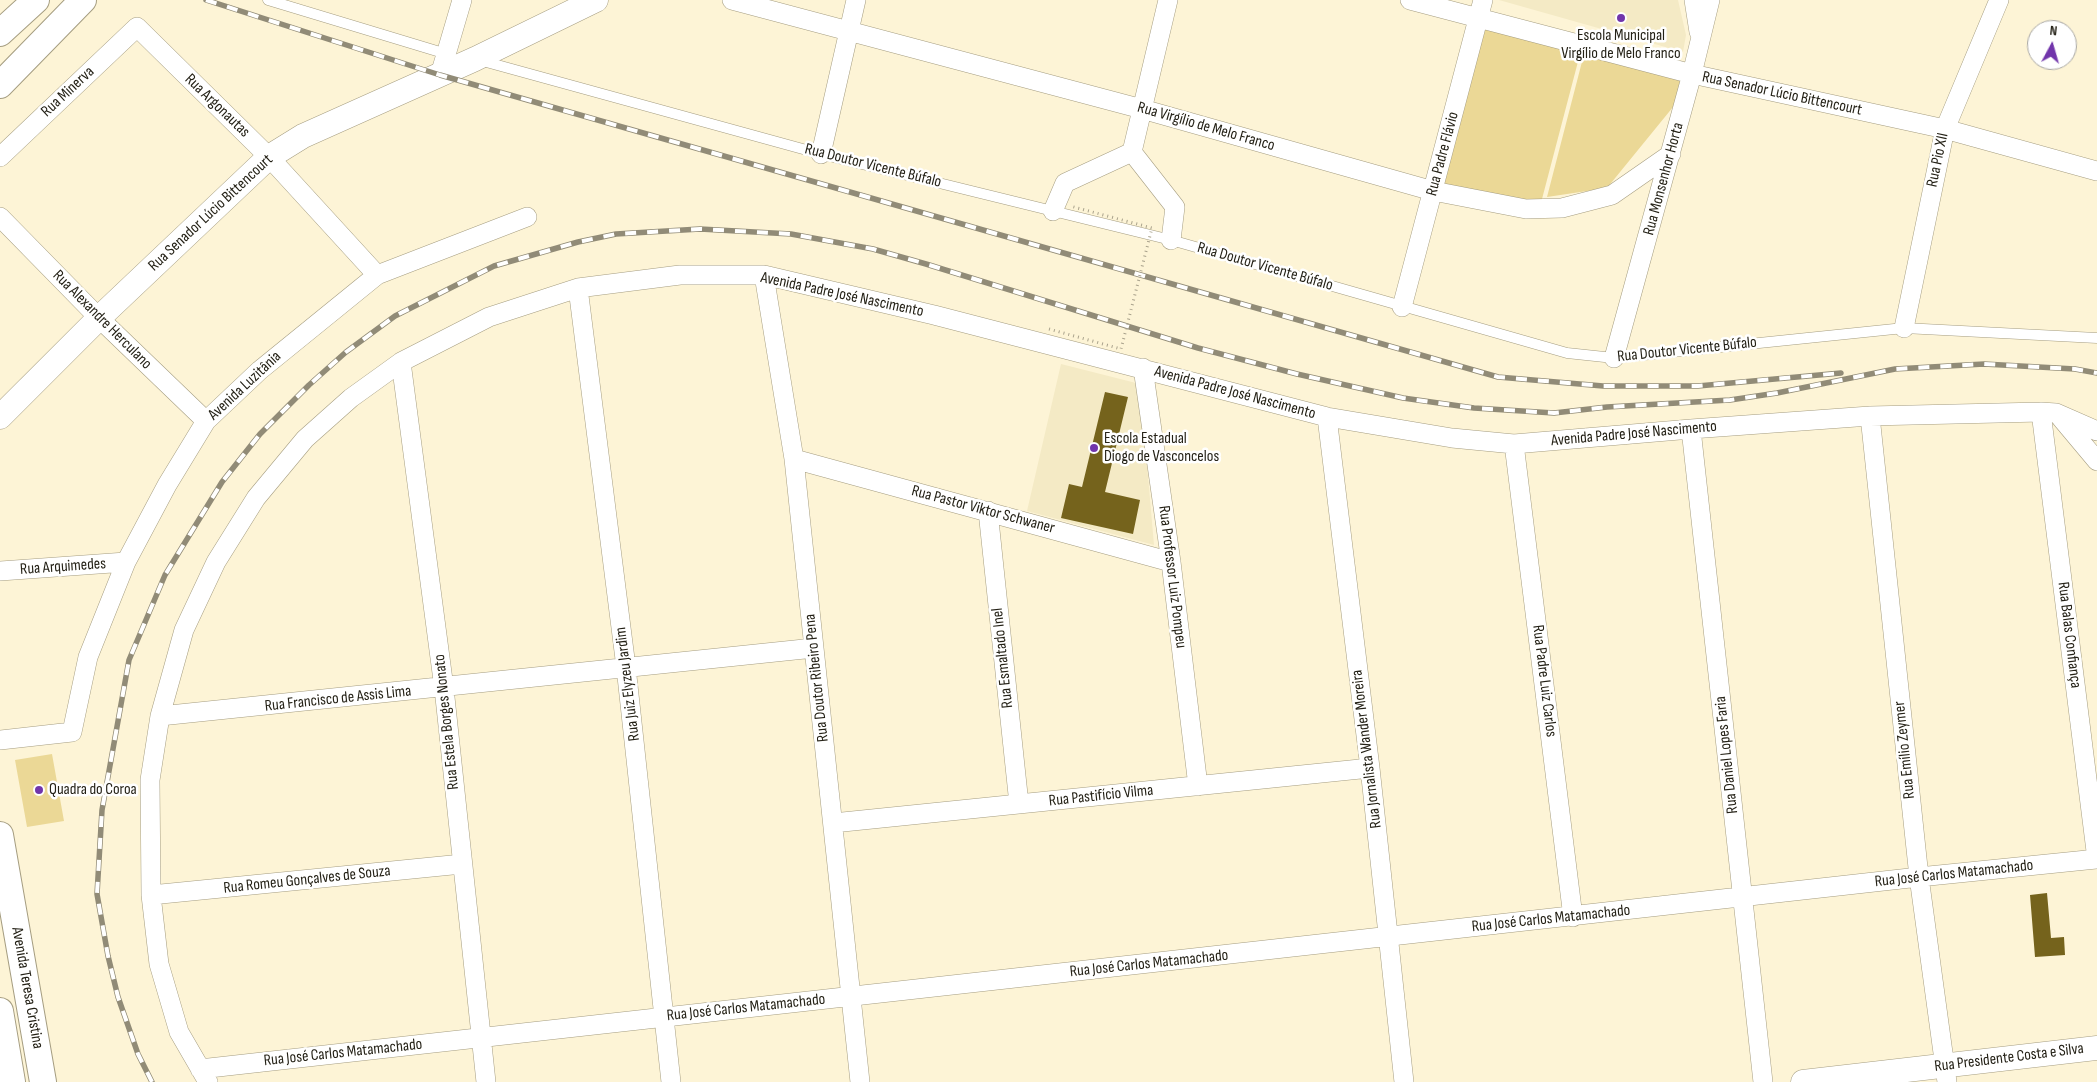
<!DOCTYPE html>
<meta charset="utf-8">
<style>
body{margin:0}
#map{position:relative;width:2097px;height:1082px;overflow:hidden;background:#fdf4d6;font-family:"Sofia Sans Condensed",sans-serif}
canvas{display:block}
.north{position:absolute;left:2027px;top:20px;width:50px;height:50px;box-sizing:border-box;background:#fff;border:1px solid #a7a6a2;border-radius:50%;rotate:6deg;font-size:14px;font-weight:700;line-height:20px;text-align:center;color:#242116}
.north::after{content:'';display:block;margin:auto;width:18px;height:22px;background:#7135ab;clip-path:polygon(50% 0,100% 100%,50% 72%,0 100%)}
</style>
<div id="map">
<canvas width="2097" height="1082"></canvas>
<div class="north">N</div>
</div>
<script>
const g = document.querySelector('canvas').getContext('2d');
g.lineJoin = 'round';
function fillPath(path, color) { g.fillStyle = color; g.fill(path, 'evenodd'); }
const shape = rows => new Path2D(rows.map(r => 'M' + r).join(''));
function stroke(path, color, width, dash) { g.strokeStyle = color; g.lineWidth = width; g.lineCap = dash ? 'butt' : 'round'; g.setLineDash(dash || []); g.stroke(path); }
function label(font, color, halo, rows, align = 'center') {
  g.font = font + ' "Sofia Sans Condensed",sans-serif'; g.lineWidth = 5; g.setLineDash([]); g.textBaseline = 'middle'; g.strokeStyle = halo; g.fillStyle = color; for (const [text, x, y, turn = 0] of rows) {
    g.save(); g.translate(x, y); g.rotate((+turn || 0) * Math.PI / 180); g.textAlign = isNaN(turn) ? turn : align; if (halo) g.strokeText(text, 0, 0); g.fillText(text, 0, 0); g.restore();
  }
}
const built = shape([
 [1499,0,1678,0,1686,35,1683,52],
 [1061,364,1140,384,1154,545,1027,511]
]);
const green = shape([
 [1484,29,1580,54,1542,199,1530,202,1440,186],
 [1584,54,1684,77,1682,96,1607,188,1547,197],
 [52,754,64,821,27,827,15,760]
]);
const building = shape([
 [1105,392,1128,397,1105,492,1140,500,1133,534,1061,518,1069,484,1082,487],
 [2047,893,2051,938,2064,937,2065,955,2035,957,2030,895]
]);
const service = shape([
 [268,0,450,55],
 [479,60,821,154,1171,240,1567,353,1614,358,1904,328,2097,338]
]);
const minor = shape([
 [732,0,1142,109,1433,191,1526,209,1562,208,1612,195,1671,154],
 [1410,0,1692,74,1945,129,2097,171],
 [1694,0,1699,32],
 [440,75,462,0],
 [1132,152,1168,0],
 [1132,152,1175,207,1171,240],
 [821,154,856,0],
 [0,157,137,27,269,157,377,275],
 [1053,211,1065,183,1132,152],
 [0,217,99,318,206,421],
 [764,275,794,459,860,1082],
 [578,288,626,667,671,1082],
 [1402,307,1483,0],
 [1904,328,1945,129,1999,0],
 [1614,358,1692,74,1710,0],
 [401,362,444,688,486,1082],
 [1143,368,1171,562,1198,786],
 [2041,412,2097,859],
 [1870,416,1919,877,1947,1082],
 [1327,417,1370,768,1404,1082],
 [2061,418,2097,461],
 [1691,429,1763,1082],
 [1514,444,1573,917],
 [794,459,1171,562],
 [988,511,1019,804],
 [0,571,126,562],
 [160,716,814,648],
 [0,740,72,732,88,657,126,562,167,485,206,421,260,370,377,275,527,217],
 [833,823,1370,768],
 [151,895,462,864],
 [200,1069,1919,877,2097,859],
 [208,1082,179,1032,159,964,151,895,150,780,160,716,184,630,216,562,256,498,305,439,351,398,401,362,489,317,578,288,680,275,764,275,934,315,1327,417,1452,438,1514,444,1691,429,1870,416,2041,412,2056,413,2097,431]
]);
const tertiary = shape([
 [0,417,99,318,269,157,303,136,475,59,596,0],
 [1803,1082,2097,1048]
]);
const secondary = shape([
 [0,33,36,0],
 [0,85,83,0],
 [0,835,43,1082],
 [0,1011,12,1082]
]);
const rail = shape([
 [206,0,440,75,1498,377,1603,386,1698,386,1841,373],
 [152,1082,138,1054,118,997,108,956,97,894,102,810,129,660,165,575,222,482,260,434,309,385,346,352,395,316,494,266,578,242,616,234,700,229,791,234,873,249,926,264,1198,348,1297,374,1403,398,1474,408,1554,413,1607,407,1730,400,1777,393,1895,369,1984,364,2075,369,2097,373]
]);
const pathBridge = shape([
 [1049,329,1121,349,1152,228,1070,206]
]);
const markers = [
 [1621,18,5,"#7135ab"],
 [1094,448,5,"#7135ab"],
 [39,790,5,"#7135ab"]
];
const poiNames = [
 ["Escola Municipal",1621,36,"center"],
 ["Virgílio de Melo Franco",1621,54,"center"],
 ["Escola Estadual",1104,439],
 ["Diogo de Vasconcelos",1104,457],
 ["Quadra do Coroa",49,790]
];
const streetNames = [
 ["Rua Minerva",68,92,-43],
 ["Rua Senador Lúcio Bittencourt",1782,94,12],
 ["Rua Argonautas",217,106,44],
 ["Rua Virgílio de Melo Franco",1206,127,16],
 ["Rua Padre Flávio",1443,154,-75],
 ["Rua Pio XII",1938,160,-78],
 ["Rua Doutor Vicente Búfalo",873,166,14],
 ["Rua Monsenhor Horta",1664,179,-75],
 ["Rua Senador Lúcio Bittencourt",211,213,-43],
 ["Rua Doutor Vicente Búfalo",1265,267,16],
 ["Avenida Padre José Nascimento",842,295,12],
 ["Rua Alexandre Herculano",102,320,45],
 ["Rua Doutor Vicente Búfalo",1687,350,-6],
 ["Avenida Luzitânia",245,386,-43],
 ["Avenida Padre José Nascimento",1235,393,15],
 ["Avenida Padre José Nascimento",1634,434,-5],
 ["Rua Pastor Viktor Schwaner",983,510,15],
 ["Rua Arquimedes",63,567,-4],
 ["Rua Professor Luiz Pompeu",1172,577,83],
 ["Rua Balas Confiança",2069,635,83],
 ["Rua Esmaltado Inel",1003,658,-96],
 ["Rua Doutor Ribeiro Pena",817,678,-96],
 ["Rua Padre Luiz Carlos",1544,681,83],
 ["Rua Juiz Elyzeu Jardim",628,684,-97],
 ["Rua Francisco de Assis Lima",338,699,-6],
 ["Rua Estela Borges Nonato",447,722,-96],
 ["Rua Jornalista Wander Moreira",1367,749,-97],
 ["Rua Emílio Zeymer",1905,750,-96],
 ["Rua Daniel Lopes Faria",1727,755,-96],
 ["Rua Pastifício Vilma",1101,796,-6],
 ["Rua José Carlos Matamachado",1954,874,-6],
 ["Rua Romeu Gonçalves de Souza",307,880,-6],
 ["Rua José Carlos Matamachado",1551,919,-6],
 ["Rua José Carlos Matamachado",1149,964,-6],
 ["Avenida Teresa Cristina",27,988,80],
 ["Rua José Carlos Matamachado",746,1008,-6],
 ["Rua José Carlos Matamachado",343,1053,-6],
 ["Rua Presidente Costa e Silva",2009,1058,-7]
];
fillPath(built, '#f4eac5');
fillPath(green, '#ebd896');
fillPath(building, '#75631c');
stroke(service, '#a59d81', 11);
stroke(minor, '#a59d81', 20);
stroke(tertiary, '#a59d81', 25);
stroke(secondary, '#a59d81', 28);
stroke(service, '#fff', 10);
stroke(minor, '#fff', 19);
stroke(tertiary, '#fff', 24);
stroke(secondary, '#fff', 26);
stroke(rail, '#918b77', 5.5);
stroke(rail, '#fff', 4, [11]);
stroke(pathBridge, '#a9a28c', 3, [1, 4]);
for (const [x, y, r, color] of markers) { const dot = new Path2D(); dot.arc(x, y, r, 0, 2 * Math.PI); g.fillStyle = color; g.fill(dot); stroke(dot, '#fff', 2); }
label('16px', '#242116', '#fff', poiNames, 'left');
label('16px', '#242116', '#fff', streetNames);
</script>
